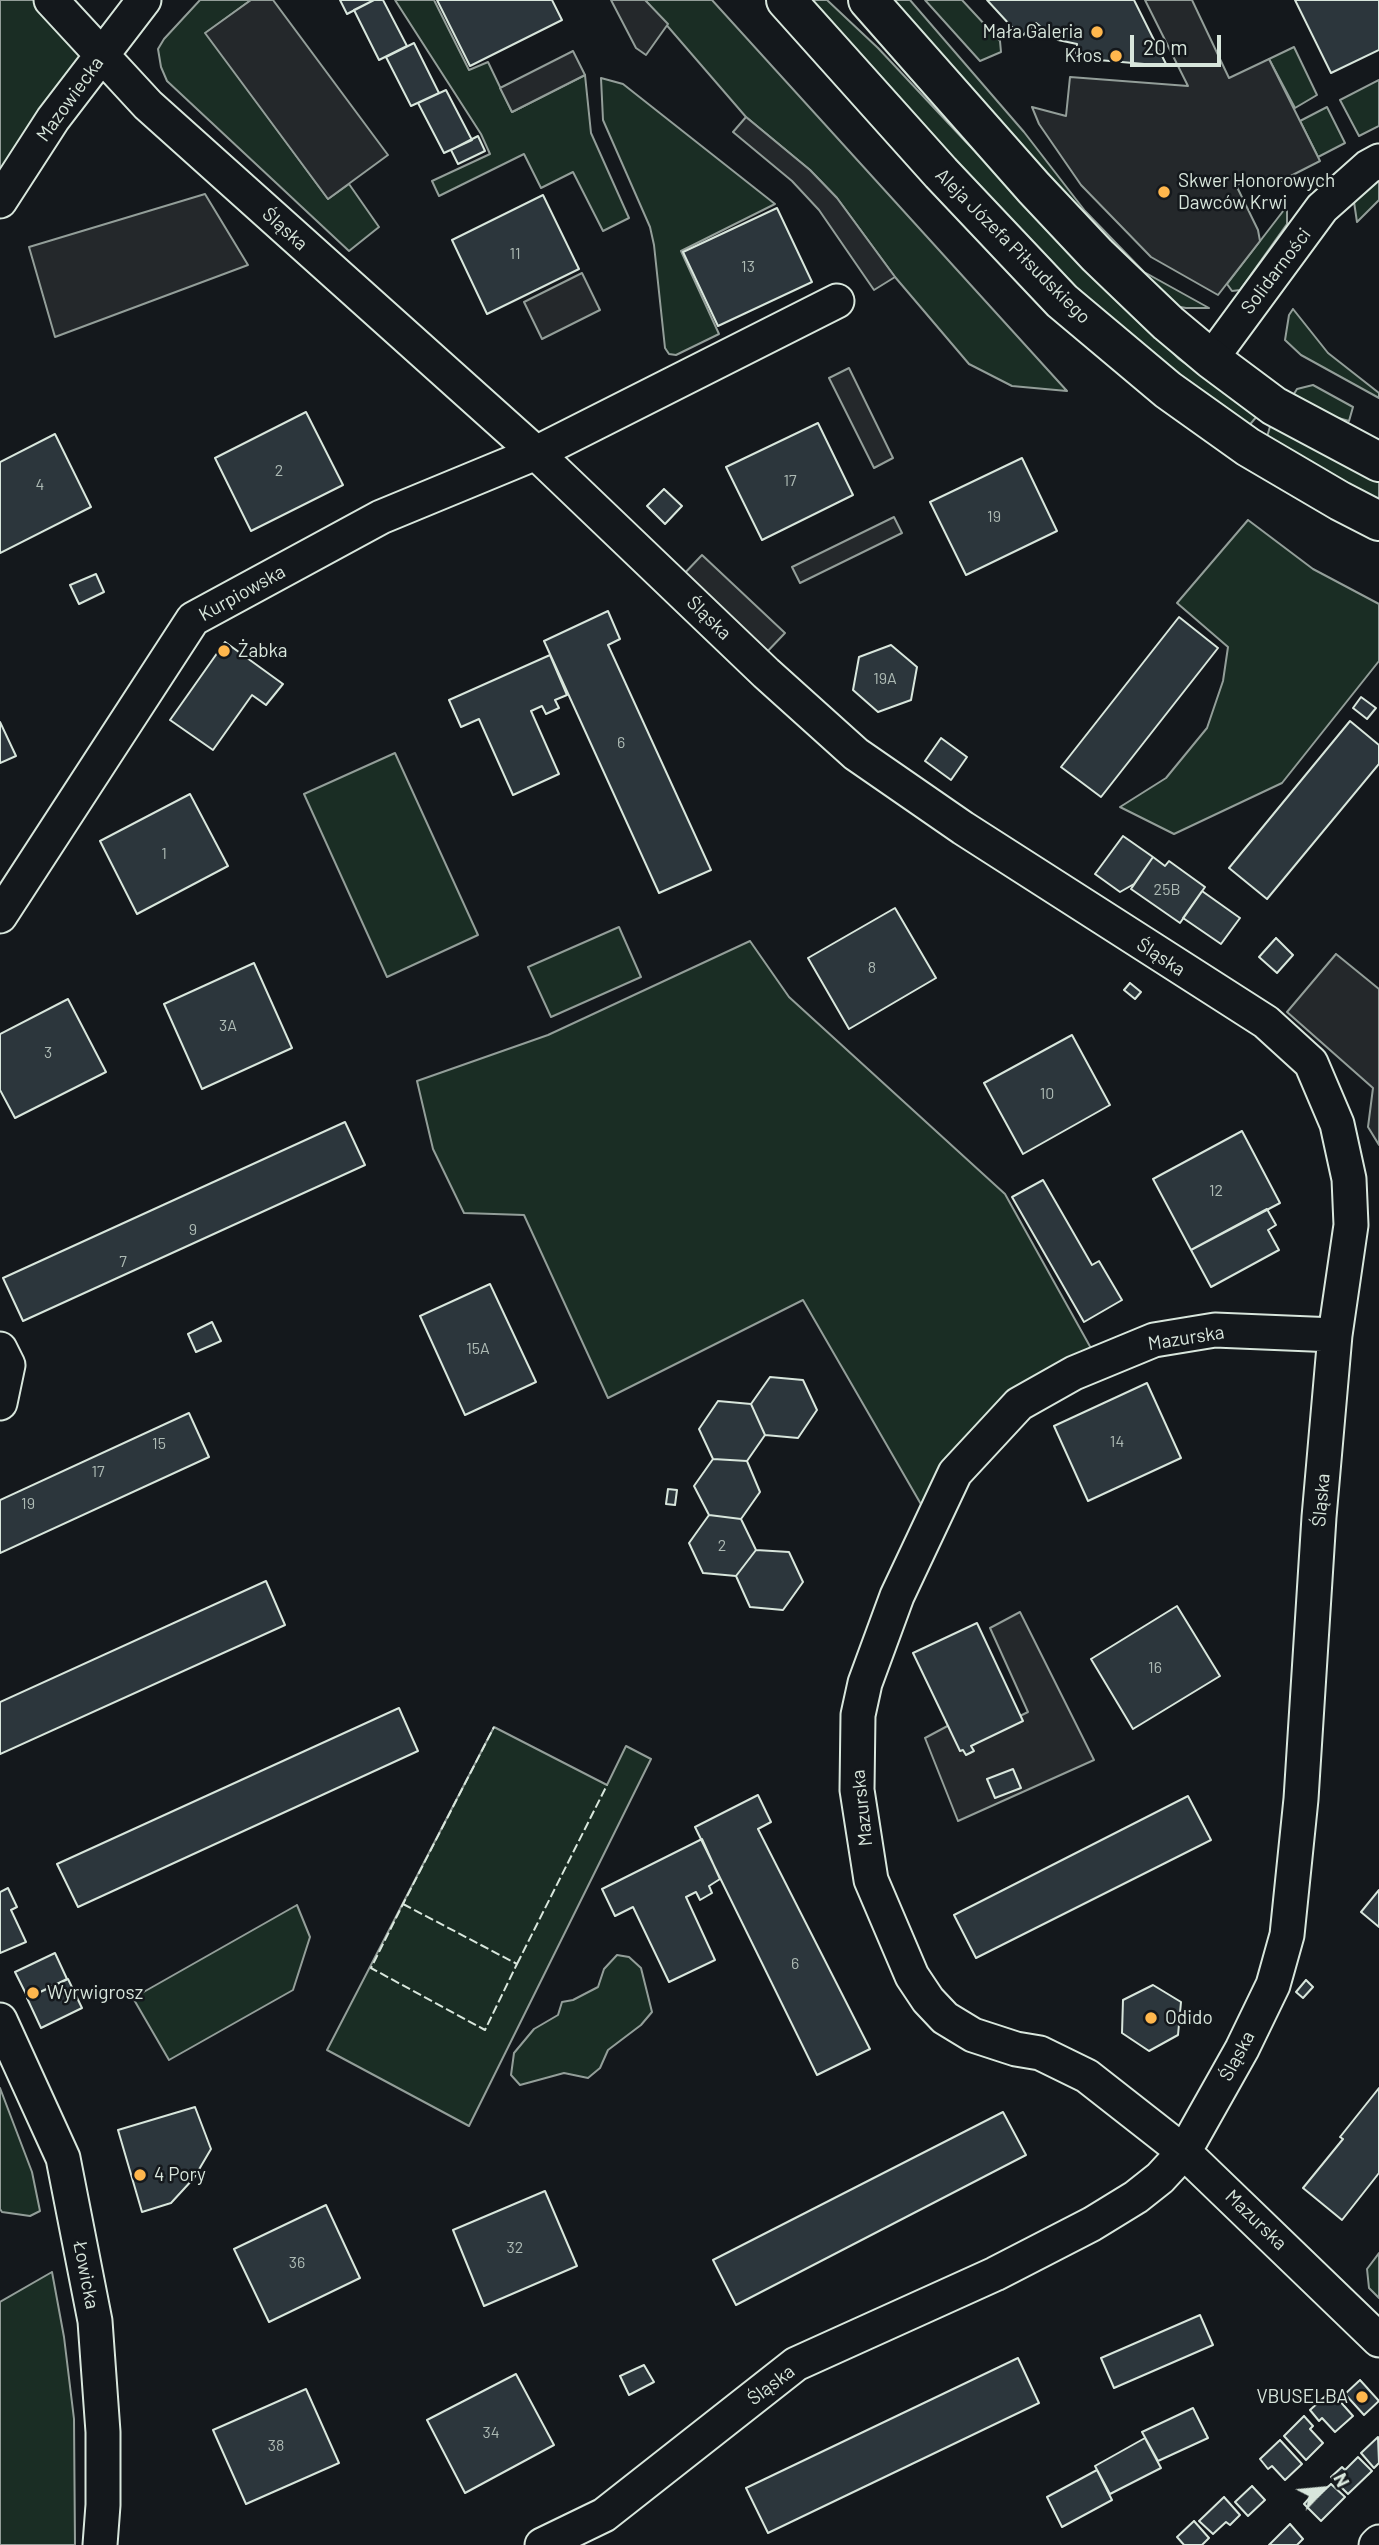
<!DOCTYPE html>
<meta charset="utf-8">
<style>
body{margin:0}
#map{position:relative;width:1379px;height:2545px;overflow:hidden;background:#14181c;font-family:Barlow,sans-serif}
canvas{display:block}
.north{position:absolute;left:1288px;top:2454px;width:70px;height:70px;-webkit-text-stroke:5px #14181c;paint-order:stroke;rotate:64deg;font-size:19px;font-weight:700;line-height:28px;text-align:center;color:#d8e6dc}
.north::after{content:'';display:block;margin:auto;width:24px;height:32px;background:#d8e6dc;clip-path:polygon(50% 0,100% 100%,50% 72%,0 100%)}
.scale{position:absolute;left:1130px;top:35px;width:91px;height:32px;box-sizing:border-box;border:4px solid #d8e6dc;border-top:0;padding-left:9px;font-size:21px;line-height:24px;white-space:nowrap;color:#d8e6dc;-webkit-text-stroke:5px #14181c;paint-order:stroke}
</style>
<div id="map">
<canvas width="1379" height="2545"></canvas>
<div class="north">N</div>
<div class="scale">20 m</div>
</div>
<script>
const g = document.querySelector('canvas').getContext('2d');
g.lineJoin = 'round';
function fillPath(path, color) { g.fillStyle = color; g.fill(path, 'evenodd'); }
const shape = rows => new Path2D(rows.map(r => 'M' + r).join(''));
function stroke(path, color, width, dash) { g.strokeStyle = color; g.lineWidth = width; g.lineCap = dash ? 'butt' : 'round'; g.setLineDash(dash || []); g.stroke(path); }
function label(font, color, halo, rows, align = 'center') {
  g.font = font + ' Barlow,sans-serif'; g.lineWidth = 5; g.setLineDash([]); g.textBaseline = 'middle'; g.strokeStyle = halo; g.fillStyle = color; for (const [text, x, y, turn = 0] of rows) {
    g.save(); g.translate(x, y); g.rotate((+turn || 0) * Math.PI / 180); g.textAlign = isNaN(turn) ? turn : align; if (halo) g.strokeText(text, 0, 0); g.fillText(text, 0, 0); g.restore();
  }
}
const green = shape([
 [0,0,51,0,102,56,0,201,0,0],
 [200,0,251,0,206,33,328,199,349,184,379,227,349,251,167,81,161,67,158,49,164,39,200,0],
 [395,0,434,0,469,70,488,62,512,112,585,75,591,133,629,218,603,231,573,172,541,188,524,154,439,196,432,181,490,154,481,134,395,0],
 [645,0,712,0,1067,391,1012,386,969,364,895,277,837,198,810,170,746,117,645,0],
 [808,0,827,0,878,48,966,142,1179,359,1258,415,1246,429,1081,295,995,209,808,0],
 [888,0,910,0,1024,132,1085,211,1144,272,1209,308,1186,308,1169,305,1118,254,888,0],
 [925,0,962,0,1000,41,1001,52,980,61,925,0],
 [1294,47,1317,95,1295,108,1269,59,1294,47],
 [601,78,623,84,775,204,681,251,719,334,676,355,669,354,665,348,654,245,650,227,603,120,601,78],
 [1379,80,1379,126,1359,136,1340,100,1379,80],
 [1327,107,1345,143,1318,157,1300,121,1327,107],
 [1379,178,1379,200,1357,222,1354,202,1360,188,1379,178],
 [1287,206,1287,224,1240,290,1232,291,1227,284,1287,206],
 [1293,309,1328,353,1379,393,1379,398,1301,355,1285,340,1289,315,1293,309],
 [1313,385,1353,407,1349,421,1317,412,1292,397,1297,389,1313,385],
 [1271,423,1379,482,1379,501,1267,437,1271,423],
 [1248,520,1313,569,1379,604,1379,661,1282,783,1174,834,1120,807,1166,778,1207,728,1223,681,1228,647,1177,603,1248,520],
 [395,753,478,935,387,977,304,794,395,753],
 [619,927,641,977,551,1017,528,967,619,927],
 [750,941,789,997,1005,1194,1092,1350,922,1506,803,1300,608,1398,524,1215,464,1213,433,1149,417,1081,548,1035,750,941],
 [494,1727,607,1785,626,1746,651,1759,469,2126,327,2050,494,1727],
 [297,1905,310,1937,293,1990,169,2060,133,1998,297,1905],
 [617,1955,629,1957,641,1968,652,2012,641,2025,608,2050,600,2068,588,2078,564,2073,520,2085,511,2075,514,2053,534,2029,558,2015,562,2002,573,2000,598,1987,604,1969,617,1955],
 [0,2088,32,2172,40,2211,30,2216,2,2212,0,2209,0,2088],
 [1379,2253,1379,2298,1369,2288,1367,2269,1379,2253],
 [52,2272,64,2337,74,2419,75,2545,0,2545,0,2302,52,2272]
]);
const parking = shape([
 [251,0,273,0,388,155,328,199,205,33,251,0],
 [611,0,645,0,668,24,646,55,636,48,611,0],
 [1145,0,1192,0,1229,78,1269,59,1320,161,1273,185,1262,178,1236,185,1258,230,1260,241,1218,295,1151,257,1081,185,1039,124,1032,107,1066,116,1070,77,1188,86,1145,0],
 [573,51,585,75,512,112,500,88,573,51],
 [746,117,810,170,837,198,895,277,874,290,819,210,792,181,733,132,746,117],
 [205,194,248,265,55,337,29,247,205,194],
 [582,273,600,310,542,339,524,302,582,273],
 [849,368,893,458,874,468,829,378,849,368],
 [894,517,902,533,800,583,792,567,894,517],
 [702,555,785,633,764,655,681,577,702,555],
 [1336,954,1379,989,1379,1145,1368,1127,1373,1088,1287,1012,1336,954],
 [1020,1612,1094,1760,958,1821,925,1738,955,1722,965,1743,1028,1712,990,1628,1020,1612]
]);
const building = shape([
 [340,0,374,0,347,14,340,0],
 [374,0,383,0,407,46,379,60,354,10,374,0],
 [437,0,552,0,562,20,470,66,437,0],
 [987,0,1134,0,1167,66,1076,58,1077,44,1058,40,1036,23,1021,37,987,0],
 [1295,0,1379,0,1379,50,1331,73,1295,0],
 [414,43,439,93,411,106,386,57,414,43],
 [446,90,472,140,444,153,418,103,446,90],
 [478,136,485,151,458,164,451,150,478,136],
 [543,195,579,269,487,314,452,240,543,195],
 [777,208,812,282,718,326,683,252,777,208],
 [306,412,343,485,251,531,215,458,306,412],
 [818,423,853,495,762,540,726,467,818,423],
 [55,434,91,507,0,553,0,462,55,434],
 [1022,458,1057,531,966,575,930,502,1022,458],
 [664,489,682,506,665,524,647,506,664,489],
 [96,574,104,592,79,604,70,585,96,574],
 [608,611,620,639,608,645,711,870,659,893,544,641,608,611],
 [1179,617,1218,648,1101,797,1061,767,1179,617],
 [225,642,283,684,266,705,252,695,213,750,170,720,225,642],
 [891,645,917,667,911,700,878,712,853,690,859,657,891,645],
 [550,655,567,695,555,700,559,708,546,714,542,706,531,711,559,774,513,795,479,719,461,727,449,700,550,655],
 [1361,697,1376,708,1367,719,1353,708,1361,697],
 [1350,721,1379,745,1379,764,1267,899,1229,868,1350,721],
 [0,722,16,756,0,763,0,722],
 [941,738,967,757,951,780,925,761,941,738],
 [190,794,228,866,137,914,100,841,190,794],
 [1123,836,1153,857,1134,884,1120,892,1095,874,1123,836],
 [1153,857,1165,866,1169,861,1205,887,1180,923,1131,889,1153,857],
 [1202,891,1240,918,1221,944,1183,918,1202,891],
 [895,908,936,978,849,1029,808,958,895,908],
 [1276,938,1293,955,1277,973,1259,957,1276,938],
 [254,963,292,1048,202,1089,164,1004,254,963],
 [1130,983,1141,992,1135,999,1124,990,1130,983],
 [68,999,106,1072,15,1118,0,1090,0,1034,68,999],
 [1072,1035,1110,1105,1023,1154,984,1083,1072,1035],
 [345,1122,365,1165,23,1321,3,1278,345,1122],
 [1242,1131,1280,1203,1191,1250,1153,1179,1242,1131],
 [1043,1180,1092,1265,1099,1261,1122,1300,1084,1322,1012,1197,1043,1180],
 [1267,1209,1276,1225,1268,1230,1279,1250,1211,1287,1191,1250,1267,1209],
 [490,1284,536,1382,465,1415,420,1316,490,1284],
 [212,1322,221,1341,196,1352,188,1334,212,1322],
 [770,1377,803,1380,817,1410,798,1438,765,1435,751,1404,770,1377],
 [1147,1383,1181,1458,1088,1501,1054,1426,1147,1383],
 [718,1401,751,1404,765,1435,747,1461,713,1459,699,1429,718,1401],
 [189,1413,209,1457,0,1553,0,1500,189,1413],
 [713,1459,747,1461,760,1492,741,1519,709,1515,694,1486,713,1459],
 [668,1489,677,1490,675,1505,666,1504,668,1489],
 [709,1515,741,1519,756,1550,736,1576,703,1573,689,1543,709,1515],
 [756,1550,789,1552,803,1582,783,1610,750,1607,736,1576,756,1550],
 [266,1581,285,1625,0,1754,0,1702,266,1581],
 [1177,1606,1220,1676,1133,1729,1091,1659,1177,1606],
 [977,1623,1023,1721,971,1746,974,1751,966,1755,963,1750,960,1751,913,1653,977,1623],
 [399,1708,418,1751,78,1907,57,1864,399,1708],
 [1013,1769,1021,1788,995,1798,987,1779,1013,1769],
 [758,1795,771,1822,758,1829,870,2049,817,2075,695,1827,758,1795],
 [1188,1796,1211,1840,976,1958,954,1915,1188,1796],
 [702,1839,720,1879,709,1886,712,1893,700,1900,696,1892,686,1897,715,1960,669,1982,633,1907,615,1916,602,1889,702,1839],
 [8,1888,17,1907,11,1910,26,1942,0,1953,0,1892,8,1888],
 [1379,1890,1379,1927,1361,1912,1379,1890],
 [55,1953,67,1979,28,1998,15,1972,55,1953],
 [68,1979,82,2008,41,2028,27,1998,68,1979],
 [1306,1980,1313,1987,1303,1998,1296,1992,1306,1980],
 [1153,1985,1181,2002,1178,2035,1149,2051,1122,2033,1123,2000,1153,1985],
 [1379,2088,1379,2173,1342,2220,1303,2188,1343,2139,1340,2137,1379,2088],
 [195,2107,211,2149,194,2178,171,2203,142,2212,118,2130,195,2107],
 [1003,2112,1026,2155,736,2305,713,2260,1003,2112],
 [545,2191,577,2266,484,2306,453,2230,545,2191],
 [326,2205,360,2278,269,2322,234,2249,326,2205],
 [1200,2315,1213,2345,1114,2388,1101,2358,1200,2315],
 [1018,2358,1039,2403,768,2533,746,2488,1018,2358],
 [644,2365,654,2382,629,2395,620,2376,644,2365],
 [516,2374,554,2445,465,2493,427,2420,516,2374],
 [1360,2380,1379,2401,1364,2415,1345,2394,1360,2380],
 [306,2389,339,2463,246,2504,213,2430,306,2389],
 [1331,2391,1353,2416,1335,2432,1322,2418,1319,2421,1310,2410,1331,2391],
 [1193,2408,1208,2438,1158,2461,1142,2432,1193,2408],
 [1304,2416,1313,2426,1310,2429,1323,2443,1306,2460,1284,2436,1304,2416],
 [1378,2437,1379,2463,1374,2468,1361,2453,1378,2437],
 [1145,2438,1161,2468,1110,2494,1095,2466,1145,2438],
 [1280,2440,1302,2464,1285,2480,1272,2466,1268,2469,1260,2459,1280,2440],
 [1358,2457,1372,2471,1348,2494,1331,2477,1342,2467,1345,2470,1358,2457],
 [1097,2470,1112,2500,1062,2527,1047,2497,1097,2470],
 [1331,2484,1345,2497,1321,2521,1304,2504,1314,2493,1317,2497,1331,2484],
 [1252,2486,1265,2500,1248,2516,1235,2502,1252,2486],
 [1224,2497,1240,2515,1230,2525,1226,2522,1213,2534,1199,2521,1224,2497],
 [1194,2521,1209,2538,1202,2545,1184,2545,1177,2537,1194,2521],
 [1290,2524,1303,2539,1297,2545,1269,2545,1290,2524]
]);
const minor = shape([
 [51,0,148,105,536,453,766,673,856,754,963,828,1266,1022,1311,1063,1337,1124,1349,1179,1351,1225,1335,1335,1319,1517,1301,1799,1287,1935,1273,1985,1242,2049,1184,2152,1160,2178,1136,2197,1092,2224,995,2274,796,2364,604,2515,542,2545],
 [0,201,53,119,144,0],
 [1211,359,1322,208,1368,167,1379,161],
 [0,916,193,619,381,517,536,453,837,301],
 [1335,1335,1215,1330,1154,1340,1074,1373,1019,1404,955,1473,897,1596,865,1683,858,1715,857,1790,871,1880,912,1976,928,2000,945,2018,973,2035,1016,2049,1040,2053,1087,2076,1184,2152,1379,2340],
 [0,1349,8,1365,0,1403],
 [0,2020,63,2158,95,2321,103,2432,103,2505,100,2545],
 [1376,2545,1379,2542]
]);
const major = shape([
 [786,0,941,173,1062,301,1168,390,1248,447,1340,501,1379,521],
 [868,0,1034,188,1097,255,1168,323,1211,359,1274,406,1379,462]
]);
const fence = shape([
 [403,1904,517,1964,485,2030,371,1968,403,1904,494,1727],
 [517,1964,607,1785]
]);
const markers = [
 [1097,32,7,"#ffb74d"],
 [1116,56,7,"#ffb74d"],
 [1164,192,7,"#ffb74d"],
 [224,651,7,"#ffb74d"],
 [33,1993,7,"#ffb74d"],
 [1151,2018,7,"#ffb74d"],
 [140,2175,7,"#ffb74d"],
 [1362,2397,7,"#ffb74d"]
];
const numberNames = [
 ["11",515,254],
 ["13",748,267],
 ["2",279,471],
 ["17",790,481],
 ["4",40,485],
 ["19",994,517],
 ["19A",885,679],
 ["6",621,743],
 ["1",164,854],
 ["25B",1167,890],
 ["8",872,968],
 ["3A",228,1026],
 ["3",48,1053],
 ["10",1047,1094],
 ["12",1216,1191],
 ["9",193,1230],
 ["7",123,1262],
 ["15A",478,1349],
 ["14",1117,1442],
 ["15",159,1444],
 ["17",98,1472],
 ["19",28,1504],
 ["2",722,1546],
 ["16",1155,1668],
 ["6",795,1964],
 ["32",515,2248],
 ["36",297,2263],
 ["34",491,2433],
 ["38",276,2446]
];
const poiNames = [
 ["Mała Galeria",1083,32,"right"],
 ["Kłos",1102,56,"right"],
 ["Skwer Honorowych",1178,181],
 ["Dawców Krwi",1178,203],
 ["Żabka",238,651],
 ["Wyrwigrosz",47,1993],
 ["Odido",1165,2018],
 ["4 Pory",154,2175],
 ["VBUSELBA",1348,2397,"right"]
];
const streetNames = [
 ["Mazowiecka",70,99,-54],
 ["Śląska",285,229,42],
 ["Aleja Józefa Piłsudskiego",1013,246,45],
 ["Solidarności",1276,271,-53],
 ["Kurpiowska",242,593,-29],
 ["Śląska",709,618,44],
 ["Śląska",1161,957,33],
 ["Mazurska",1186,1338,-9],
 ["Śląska",1321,1500,-85],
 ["Mazurska",862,1808,-96],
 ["Śląska",1237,2056,-62],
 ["Mazurska",1256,2220,44],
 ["Łowicka",86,2275,79],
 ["Śląska",771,2385,-37]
];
fillPath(green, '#1a2d24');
stroke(green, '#939e99', 2);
fillPath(parking, '#24282b');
stroke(parking, '#939e99', 2);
fillPath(building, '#2c363c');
stroke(building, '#d8e6dc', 2);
stroke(minor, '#d8e6dc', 37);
stroke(major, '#d8e6dc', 42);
stroke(minor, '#14181c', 33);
stroke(major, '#14181c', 38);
stroke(fence, '#d8e6dc', 2, [9, 3.5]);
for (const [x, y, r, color] of markers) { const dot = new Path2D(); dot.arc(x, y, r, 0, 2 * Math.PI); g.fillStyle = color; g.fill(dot); stroke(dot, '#14181c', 2.5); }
label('16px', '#adbab4', null, numberNames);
label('19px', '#d8e6dc', '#14181c', poiNames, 'left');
label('19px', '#d8e6dc', '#14181c', streetNames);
</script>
